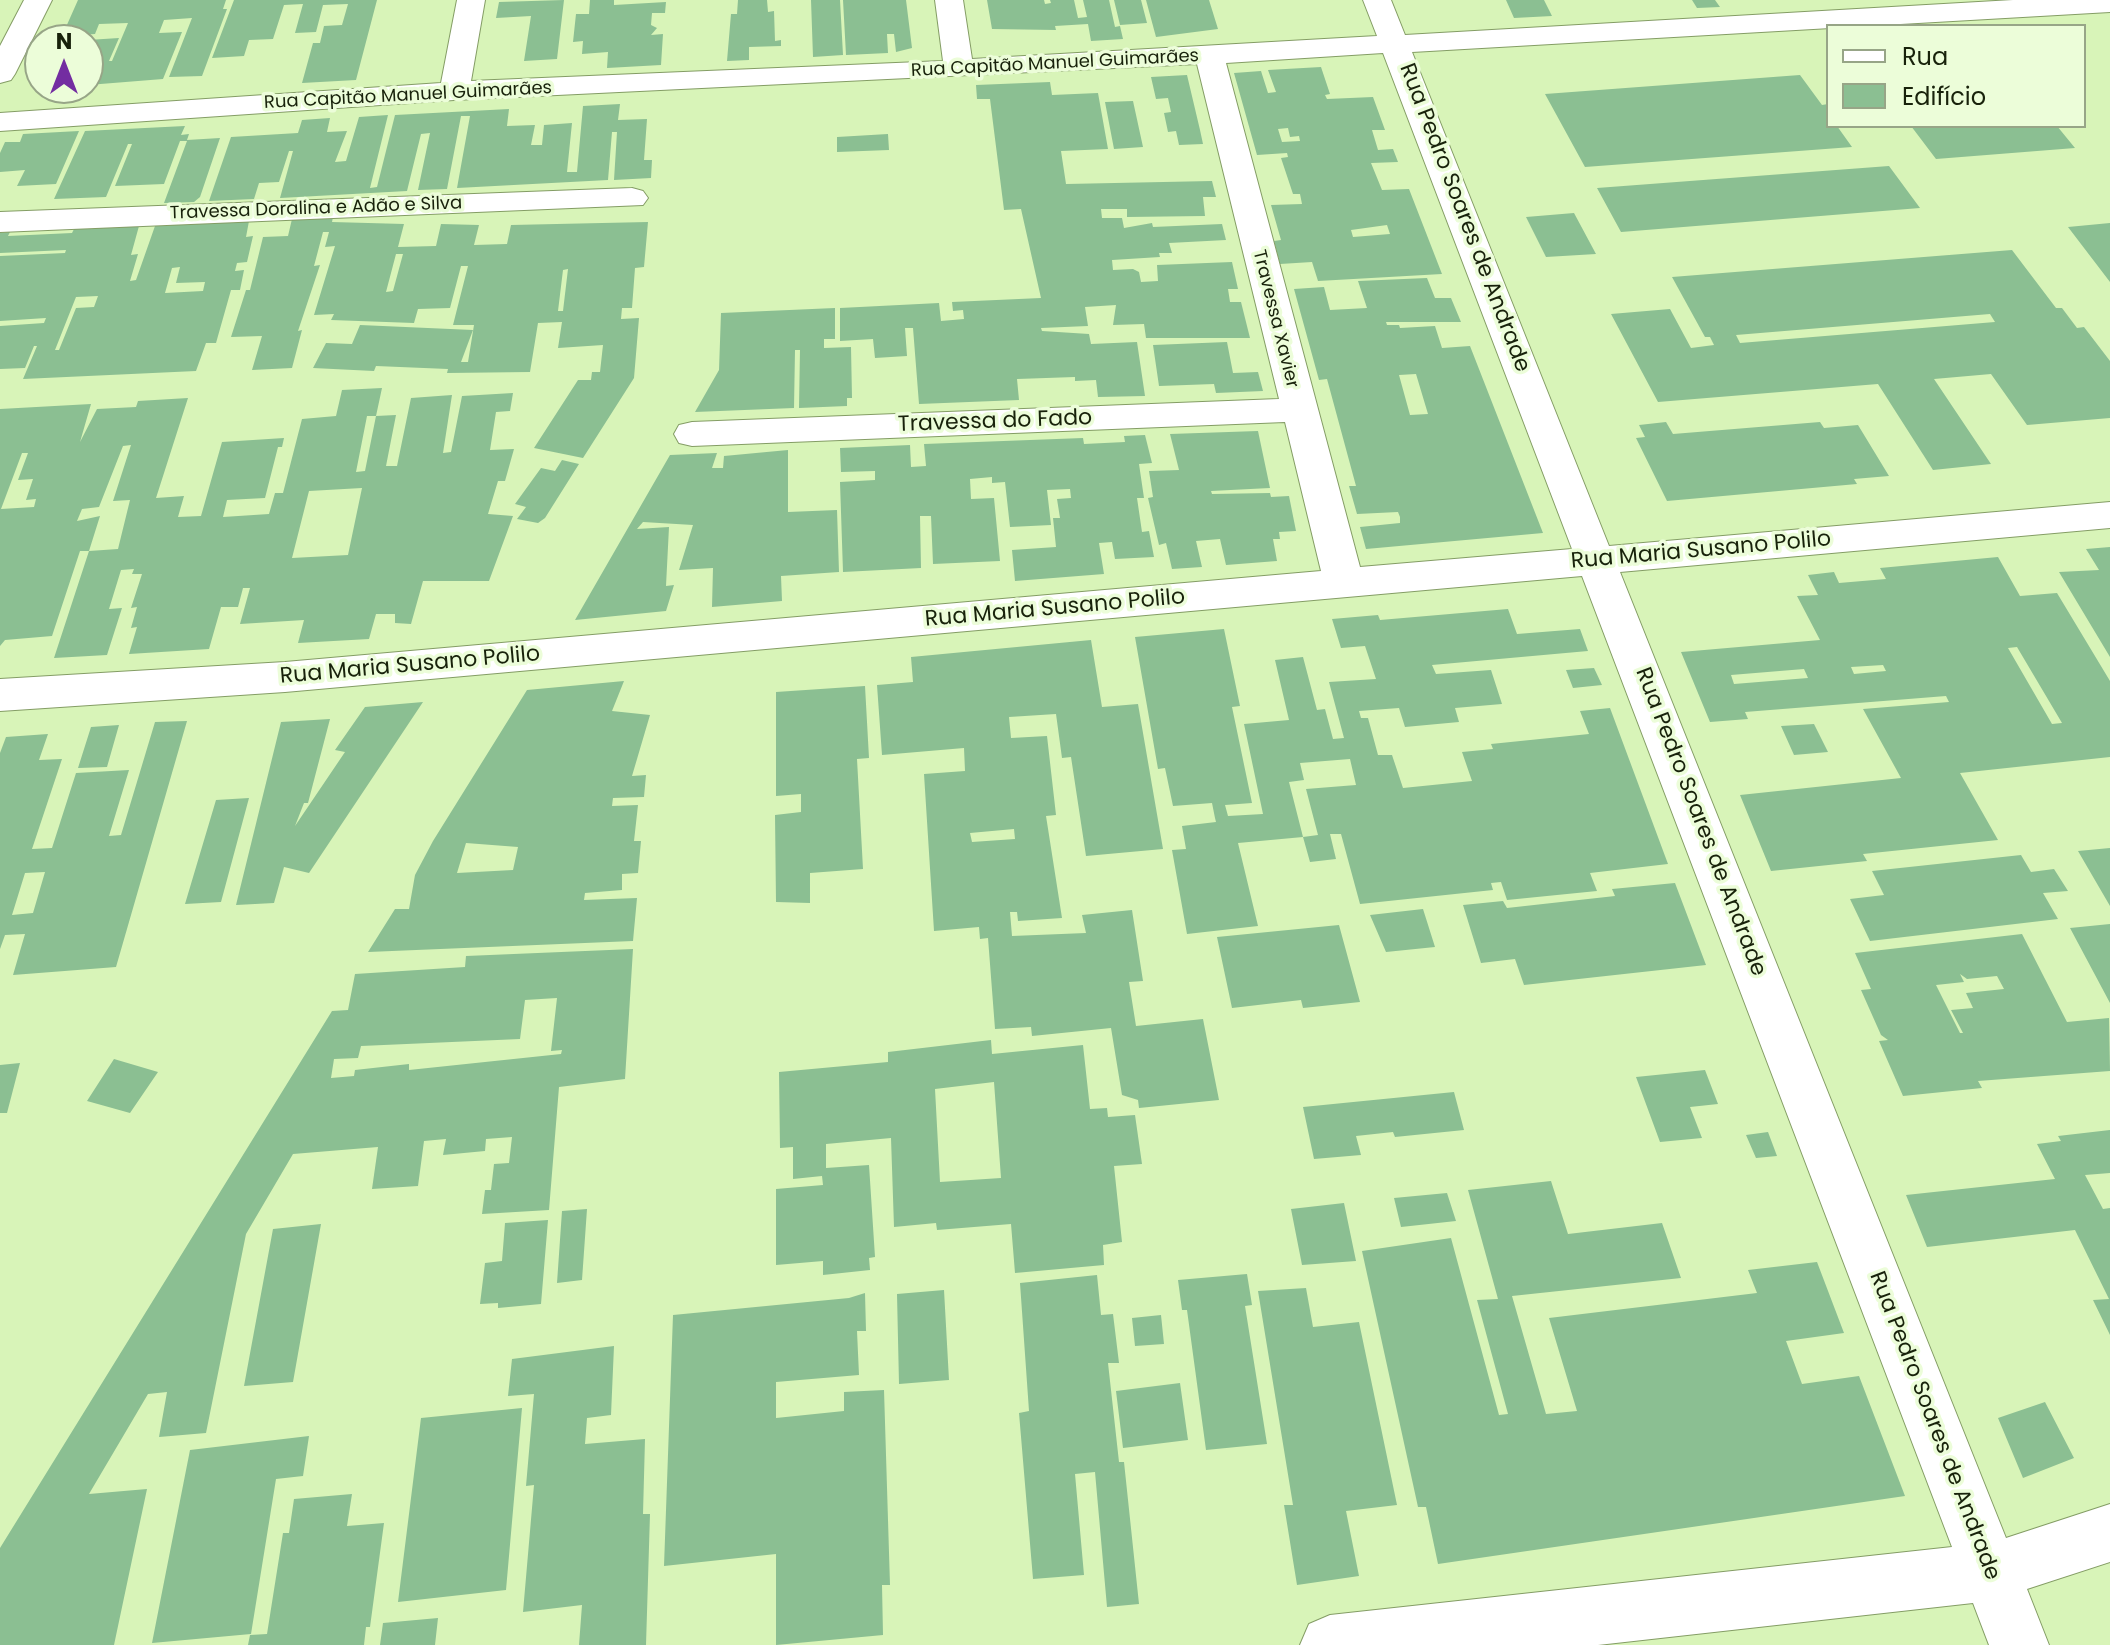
<!DOCTYPE html>
<meta charset="utf-8">
<style>
body{margin:0}
#map{position:relative;width:2110px;height:1645px;overflow:hidden;background:#d8f4b8;font-family:Poppins,sans-serif}
canvas{display:block}
.legend{position:absolute;left:1826px;top:24px;width:260px;height:104px;box-sizing:border-box;background:#ecfdd9;border:2px solid #97a587;margin:0;padding:10px 14px;list-style:none;font-size:24px;color:#18220b}
.legend li{display:flex;align-items:center;gap:16px;height:40px}
.legend b{width:40px;border:2px solid #97a587}
.north{position:absolute;left:24px;top:24px;width:80px;height:80px;box-sizing:border-box;background:#ecfdd9;border:2px solid #97a587;border-radius:50%;rotate:0deg;font-size:22px;font-weight:700;line-height:32px;text-align:center;color:#18220b}
.north::after{content:'';display:block;margin:auto;width:28px;height:36px;background:#732da1;clip-path:polygon(50% 0,100% 100%,50% 72%,0 100%)}
</style>
<div id="map">
<canvas width="2110" height="1645"></canvas>
<ul class="legend">
<li><b style="height:10px;background:#fff"></b>Rua</li>
<li><b style="height:22px;background:#8bbf92"></b>Edifício</li>
</ul>
<div class="north">N</div>
</div>
<script>
const g = document.querySelector('canvas').getContext('2d');
g.lineJoin = 'round';
function fillPath(path, color) { g.fillStyle = color; g.fill(path, 'evenodd'); }
const shape = rows => new Path2D(rows.map(r => 'M' + r).join(''));
function stroke(path, color, width, dash) { g.strokeStyle = color; g.lineWidth = width; g.lineCap = dash ? 'butt' : 'round'; g.setLineDash(dash || []); g.stroke(path); }
function label(font, color, halo, rows, align = 'center') {
  g.font = font + ' Poppins,sans-serif'; g.lineWidth = 7; g.setLineDash([]); g.textBaseline = 'middle'; g.strokeStyle = halo; g.fillStyle = color; for (const [text, x, y, turn = 0] of rows) {
    g.save(); g.translate(x, y); g.rotate((+turn || 0) * Math.PI / 180); g.textAlign = isNaN(turn) ? turn : align; if (halo) g.strokeText(text, 0, 0); g.fillText(text, 0, 0); g.restore();
  }
}
const building = shape([
 [78,0,226,0,223,9,227,9,202,76,169,77,192,18,164,20,159,33,182,32,163,79,88,85,88,40,119,38,109,61,112,61,128,23,99,24,95,34,62,36],
 [234,0,377,0,356,80,302,83,313,43,320,43,324,26,342,25,348,4,323,5,316,32,295,33,303,4,284,5,273,39,249,40,244,56,212,58],
 [564,0,557,59,524,61,531,16,496,18,499,2],
 [590,0,614,0,614,5,666,2,665,13,652,13,651,25,657,28,651,35,663,34,661,65,607,68,608,52,582,54,583,41,573,42,576,14,589,14],
 [738,0,767,0,768,12,774,11,775,41,781,40,781,46,749,47,749,60,727,61,731,14,737,14],
 [811,0,840,0,843,55,813,57],
 [843,0,906,0,912,48,896,52,894,34,887,34,888,53,846,55],
 [987,0,1044,0,1045,4,1051,3,1050,0,1074,0,1078,18,1087,17,1083,0,1109,0,1115,27,1120,26,1123,39,1091,41,1088,24,1055,26,1056,30,992,29],
 [1114,0,1141,0,1147,23,1120,25],
 [1146,0,1209,0,1218,29,1156,37],
 [1506,0,1544,0,1552,16,1514,18],
 [1692,0,1715,0,1720,7,1697,8],
 [1321,67,1330,94,1325,95,1327,99,1373,97,1385,130,1372,130,1378,150,1393,149,1398,162,1371,163,1382,190,1409,189,1442,274,1318,281,1312,262,1280,264,1274,241,1281,240,1271,205,1302,204,1300,194,1293,194,1281,158,1288,157,1287,153,1257,155,1234,73,1261,71,1268,93,1276,92,1268,70],
 [1288,128,1290,137,1299,136,1300,141,1282,142,1278,129],
 [1387,225,1390,234,1353,237,1351,230],
 [1187,75,1200,130,1203,144,1179,145,1176,131,1168,132,1164,113,1171,112,1168,98,1156,99,1151,77],
 [1800,75,1822,105,1828,104,1828,126,1837,126,1852,147,1585,167,1545,94],
 [1050,82,1052,95,1098,93,1108,149,1061,151,1066,184,1212,181,1216,197,1203,197,1205,216,1127,217,1127,209,1101,209,1102,218,1122,218,1124,228,1152,223,1153,227,1222,224,1226,240,1169,243,1172,253,1159,253,1160,257,1112,260,1113,270,1133,269,1139,272,1141,282,1158,281,1157,265,1232,262,1238,289,1228,289,1230,302,1241,302,1250,338,1146,338,1144,324,1113,325,1116,305,1085,307,1088,326,1041,328,1042,331,1089,334,1091,344,1137,342,1145,396,1098,397,1096,380,1075,381,1075,377,1017,379,1019,400,919,404,913,328,905,328,907,356,875,358,873,339,840,341,840,308,939,303,941,321,964,319,963,310,953,311,952,302,1041,298,1021,209,1004,210,990,99,977,99,976,85],
 [1133,101,1143,147,1114,149,1105,102],
 [620,104,618,120,647,119,644,160,652,160,651,178,614,180,617,132,612,132,608,180,457,188,470,116,461,116,447,189,418,190,430,133,421,134,407,191,280,198,293,151,289,151,279,182,259,183,254,199,209,201,231,137,298,133,302,120,330,118,327,132,347,131,335,162,346,161,359,117,388,115,370,188,377,187,395,115,509,109,507,126,535,125,531,145,542,145,544,125,572,123,567,172,577,172,583,106],
 [185,126,181,135,189,134,187,140,220,138,200,197,194,202,164,203,187,141,180,141,164,184,115,186,132,144,128,144,106,197,54,199,85,131],
 [1911,126,2057,126,2075,148,1936,159],
 [79,131,56,184,17,186,25,170,0,172,0,153,5,142,20,142,23,134],
 [888,134,889,150,837,152,837,137],
 [1889,166,1920,208,1621,232,1597,188],
 [1574,213,1596,254,1546,257,1526,217],
 [333,217,332,222,404,224,398,247,436,246,441,224,479,225,474,245,507,244,511,225,648,222,644,267,635,268,632,308,622,308,621,319,639,318,634,378,583,458,534,448,578,380,591,380,592,372,600,372,603,345,558,348,562,322,538,323,530,372,447,373,448,369,376,366,374,371,313,368,326,343,352,344,360,325,473,330,461,362,468,362,474,325,453,325,468,266,461,266,450,308,418,309,414,323,331,320,334,314,314,315,335,246,325,247,329,232,323,232,314,266,320,265,298,331,302,330,292,368,252,370,262,336,231,337,246,290,250,290,263,237,288,236,292,219],
 [396,254,403,254,393,291,386,292],
 [568,269,563,311,558,311,563,270],
 [249,221,246,237,253,236,247,262,237,263,235,271,244,270,240,290,231,290,216,343,206,343,196,371,23,379,37,346,34,346,25,368,0,369,0,326,44,323,46,318,0,321,0,256,65,253,66,250,0,253,0,233,10,232,8,236,72,233,74,229,139,226,131,255,138,254,130,281,136,280,155,226],
 [180,267,176,283,205,282,203,291,165,293,172,268],
 [98,296,94,307,76,308,59,350,55,350,76,297],
 [2110,223,2110,282,2068,227],
 [2012,250,2056,308,2062,308,2077,328,2084,327,2110,361,2110,418,2027,425,1991,374,1934,379,1991,464,1933,470,1878,384,1658,402,1611,314,1670,309,1691,348,1714,345,1710,337,1705,337,1672,277],
 [1990,314,1995,322,1740,343,1736,335],
 [1427,278,1435,298,1451,298,1461,322,1386,322,1387,325,1399,325,1400,328,1435,326,1442,348,1470,346,1543,533,1366,549,1360,527,1400,523,1400,517,1398,512,1357,514,1349,486,1356,486,1327,379,1319,380,1294,289,1324,287,1330,310,1367,308,1358,281],
 [1416,374,1428,414,1410,415,1399,375],
 [835,308,835,339,824,339,824,348,851,347,852,398,847,398,847,406,799,408,800,350,795,350,794,408,695,412,719,370,721,313],
 [1227,342,1233,373,1258,372,1263,391,1216,393,1214,384,1159,386,1153,345],
 [382,388,376,416,367,416,356,472,365,471,376,416,396,415,386,466,397,466,411,398,452,395,443,453,451,452,462,396,513,393,510,411,496,412,490,450,514,449,505,481,498,481,488,514,513,516,489,581,423,581,411,624,395,623,395,614,376,614,369,639,298,643,304,620,240,624,250,588,243,588,238,607,221,607,209,649,129,654,137,627,131,628,137,607,131,608,142,574,132,574,134,569,121,570,109,609,122,608,107,655,54,658,89,551,118,549,130,500,113,501,131,445,123,446,99,507,82,509,77,521,100,516,89,551,80,551,52,636,5,640,0,646,0,409,91,404,80,442,97,409,136,407,138,401,188,398,156,498,184,496,178,517,201,516,222,442,284,438,282,447,278,447,265,498,227,500,223,517,269,514,275,493,283,493,302,419,336,416,342,390],
 [22,453,28,453,18,480,33,479,26,500,36,499,34,507,1,509],
 [362,488,348,555,292,558,309,491],
 [1666,422,1673,434,1820,422,1824,428,1858,425,1889,476,1854,479,1857,484,1667,501,1636,438,1645,437,1639,425],
 [1258,431,1270,488,1211,491,1212,494,1270,493,1271,497,1289,496,1296,531,1279,532,1280,539,1273,539,1277,561,1226,565,1220,539,1196,541,1202,567,1172,569,1166,543,1159,545,1148,498,1153,497,1149,471,1179,470,1170,434],
 [1145,435,1152,463,1139,464,1144,498,1137,498,1142,532,1149,531,1154,557,1115,559,1112,542,1099,543,1104,574,1015,581,1012,550,1056,547,1053,518,1060,518,1057,499,1071,498,1070,489,1047,490,1051,525,1010,527,1005,482,992,483,992,477,970,479,971,499,994,498,1000,561,933,564,931,516,920,516,921,568,843,572,840,482,875,480,875,471,841,472,840,448,910,445,911,467,926,466,924,444,1083,438,1084,444,1125,442,1124,436],
 [788,450,788,512,837,510,839,572,781,576,782,601,712,607,713,568,679,570,693,525,643,522,637,529,669,527,666,586,674,585,666,611,575,620,670,455,717,453,712,468,723,468,724,456],
 [562,460,579,464,545,518,538,523,517,519,526,507,515,504,541,468,555,471],
 [2110,547,2110,657,2059,572,2099,570,2086,549],
 [1998,557,2020,596,2057,593,2110,681,2110,757,1960,773,1998,840,1863,854,1867,861,1771,871,1740,795,1901,778,1863,709,1949,702,1946,696,1745,712,1748,719,1710,722,1681,652,1820,640,1797,596,1818,595,1808,575,1834,572,1839,583,1886,579,1880,568],
 [2017,647,2062,723,2052,724,2008,648],
 [1883,665,1886,671,1854,674,1851,667],
 [1804,669,1808,678,1734,684,1731,675],
 [1508,609,1517,634,1580,629,1588,651,1432,665,1436,674,1491,670,1502,704,1455,708,1459,722,1405,727,1399,708,1359,711,1361,718,1368,718,1378,755,1392,755,1403,788,1472,781,1462,752,1493,749,1491,744,1589,734,1580,711,1610,708,1668,864,1590,873,1597,891,1507,900,1501,882,1491,883,1493,890,1360,904,1341,834,1330,834,1336,859,1310,862,1303,837,1318,835,1306,789,1356,785,1350,759,1300,763,1304,780,1289,782,1303,837,1238,843,1258,926,1187,934,1172,850,1186,849,1182,826,1216,822,1215,818,1212,803,1173,806,1165,768,1158,769,1135,637,1224,629,1240,706,1232,707,1252,803,1225,805,1228,816,1263,814,1244,724,1289,720,1275,660,1303,657,1317,710,1325,709,1333,739,1344,738,1329,682,1376,679,1365,646,1341,648,1332,619,1378,615,1380,620],
 [1091,640,1102,707,1138,704,1163,849,1086,856,1071,757,1062,758,1056,714,1009,717,1011,738,1047,736,1056,815,1046,816,1062,918,1018,921,1017,912,1010,912,1012,936,1086,933,1082,915,1132,910,1143,981,1129,982,1136,1026,1203,1019,1219,1100,1139,1108,1138,1100,1122,1095,1111,1028,1032,1036,1031,1027,995,1029,988,938,980,939,979,927,934,931,924,774,965,771,964,748,882,755,877,685,913,682,911,657],
 [1014,829,1015,839,972,842,970,833],
 [1594,668,1602,685,1573,688,1566,670],
 [624,681,612,711,650,715,632,776,646,775,644,797,613,798,612,806,638,805,634,841,641,841,638,873,622,874,622,890,585,893,584,900,637,898,633,941,368,952,395,909,409,909,415,875,433,841,527,690],
 [466,843,518,847,513,870,457,873],
 [865,686,869,758,857,759,863,869,810,873,810,903,776,902,775,815,801,812,801,794,776,796,776,692],
 [423,702,309,873,284,867,274,903,236,905,281,722,330,719,308,803,304,803,295,826,345,752,335,750,365,707],
 [187,721,116,967,13,975,25,934,5,935,0,949,0,753,6,737,48,734,39,760,62,759,32,849,52,848,76,773,129,770,109,836,121,835,155,722],
 [45,872,33,913,12,915,25,873],
 [1814,724,1828,752,1794,755,1781,726],
 [119,725,107,767,78,768,91,727],
 [249,798,221,902,185,904,216,800],
 [2110,848,2110,906,2078,851],
 [2021,855,2031,872,2054,869,2068,891,2043,893,2058,919,1870,941,1850,899,1884,895,1872,871],
 [1675,883,1706,965,1524,985,1515,959,1481,963,1463,905,1503,901,1507,908,1615,896,1612,889],
 [1423,909,1435,947,1386,952,1370,915],
 [2110,924,2110,1003,2070,928],
 [1339,925,1360,1002,1303,1008,1301,1000,1232,1008,1217,937],
 [2022,934,2067,1022,2109,1018,2110,1071,1978,1081,1982,1088,1903,1096,1879,1041,1888,1040,1881,1035,1861,990,1871,989,1855,953],
 [1960,974,1967,979,1997,976,2004,989,1966,993,1973,1008,1951,1010,1963,1033,1960,1033,1936,985,1964,982],
 [633,949,625,1079,559,1087,549,1210,482,1214,485,1190,491,1190,494,1164,509,1163,512,1137,486,1139,485,1151,443,1155,446,1139,424,1141,418,1186,372,1189,378,1147,293,1154,246,1234,206,1433,159,1437,167,1392,148,1394,89,1494,147,1489,114,1645,0,1645,0,1548,332,1011,348,1010,355,974,465,967,466,956],
 [557,998,551,1051,562,1050,561,1054,409,1070,409,1064,355,1070,354,1076,331,1078,334,1059,358,1058,361,1046,520,1039,525,1000],
 [991,1040,992,1054,1083,1045,1090,1109,1107,1108,1108,1117,1135,1115,1142,1164,1114,1166,1122,1242,1103,1245,1104,1265,1015,1273,1011,1224,937,1230,936,1223,894,1227,891,1138,826,1144,826,1168,869,1165,875,1257,869,1258,870,1270,823,1275,823,1261,776,1265,776,1189,823,1185,822,1176,793,1179,793,1147,780,1148,779,1072,888,1062,888,1052],
 [994,1082,1001,1178,940,1182,935,1089],
 [114,1059,158,1072,130,1113,87,1101],
 [20,1063,7,1113,0,1113,0,1065],
 [1705,1070,1718,1104,1690,1107,1702,1138,1660,1142,1636,1077],
 [1454,1092,1464,1130,1395,1137,1393,1132,1356,1136,1361,1155,1314,1159,1303,1107],
 [2110,1130,2110,1173,2085,1175,2103,1209,2110,1208,2110,1335,2093,1300,2109,1299,2075,1230,1927,1247,1906,1195,2055,1179,2037,1144,2061,1141,2058,1136],
 [1768,1132,1777,1156,1756,1158,1746,1135],
 [1551,1181,1568,1234,1662,1223,1681,1278,1512,1296,1546,1414,1577,1411,1549,1318,1757,1293,1748,1270,1817,1262,1844,1333,1786,1341,1802,1384,1859,1376,1905,1496,1438,1564,1426,1507,1418,1507,1362,1251,1451,1238,1499,1415,1508,1414,1477,1300,1498,1299,1468,1190],
 [1447,1193,1456,1221,1401,1227,1394,1198],
 [1344,1203,1356,1261,1302,1265,1291,1209],
 [587,1209,582,1280,557,1283,562,1211],
 [548,1220,541,1304,498,1308,498,1303,480,1304,485,1263,502,1261,505,1223],
 [321,1224,293,1382,244,1386,273,1229],
 [1247,1274,1252,1305,1245,1306,1267,1444,1206,1450,1187,1310,1182,1310,1178,1280],
 [1097,1275,1101,1315,1113,1314,1119,1363,1108,1363,1119,1462,1124,1462,1139,1604,1107,1607,1095,1472,1075,1474,1084,1575,1033,1579,1019,1413,1029,1411,1020,1283],
 [1306,1288,1313,1327,1359,1322,1397,1505,1346,1511,1359,1576,1297,1585,1284,1505,1293,1505,1258,1291],
 [944,1290,949,1380,899,1384,897,1294],
 [865,1293,866,1331,857,1331,859,1375,776,1382,776,1418,844,1411,844,1392,884,1390,890,1585,882,1585,883,1635,776,1645,776,1554,664,1566,673,1315,849,1298],
 [1161,1315,1164,1344,1135,1346,1132,1318],
 [614,1346,611,1415,587,1418,585,1444,645,1439,643,1514,650,1514,646,1645,579,1645,582,1605,523,1612,534,1485,526,1486,534,1394,508,1396,512,1359],
 [1180,1383,1188,1440,1123,1448,1116,1391],
 [2045,1402,2074,1458,2023,1478,1998,1418],
 [522,1408,506,1590,398,1602,421,1418],
 [309,1436,303,1476,276,1479,251,1634,152,1643,190,1450],
 [352,1494,347,1526,384,1523,370,1627,366,1627,364,1645,248,1645,250,1635,267,1634,283,1533,289,1533,294,1499],
 [438,1618,435,1645,380,1645,383,1623]
]);
const minor = shape([
 [24,0,52,0,15,74,11,80,0,83,0,46,24,0],
 [457,0,485,0,471,81,943,61,935,0,963,0,972,59,1377,36,1363,0,1391,0,1405,35,2013,0,2110,0,2110,12,1412,52,1609,546,2110,502,2110,528,1620,572,2006,1538,2110,1504,2110,1562,2027,1589,2049,1645,1989,1645,1973,1603,1598,1645,1300,1645,1309,1624,1330,1615,1952,1547,1582,576,285,692,0,711,0,679,285,662,1321,571,1285,422,692,446,679,443,674,434,679,425,692,422,1279,399,1197,64,454,100,0,131,0,113,441,83,457,0],
 [1383,53,1572,549,1360,567,1226,63,1383,53],
 [632,188,643,191,648,198,643,205,0,232,0,212,632,188]
]);
const farStreetnames = [
 ["Rua Capitão Manuel Guimarães",1055,64,-3],
 ["Rua Capitão Manuel Guimarães",408,96,-3],
 ["Travessa Doralina e Adão e Silva",316,209,-2],
 ["Travessa Xavier",1275,319,76]
];
const streetNames = [
 ["Rua Pedro Soares de Andrade",1464,218,69],
 ["Travessa do Fado",995,422,-2],
 ["Rua Maria Susano Polilo",1701,551,-5],
 ["Rua Maria Susano Polilo",1055,609,-5],
 ["Rua Maria Susano Polilo",410,666,-5],
 ["Rua Pedro Soares de Andrade",1700,822,69],
 ["Rua Pedro Soares de Andrade",1934,1426,69]
];
fillPath(building, '#8bbf92');
stroke(minor, '#849d65', 2);
fillPath(minor, '#fff');
label('18px', '#18220b', '#ecfdd9', farStreetnames);
label('22px', '#18220b', '#ecfdd9', streetNames);
</script>
